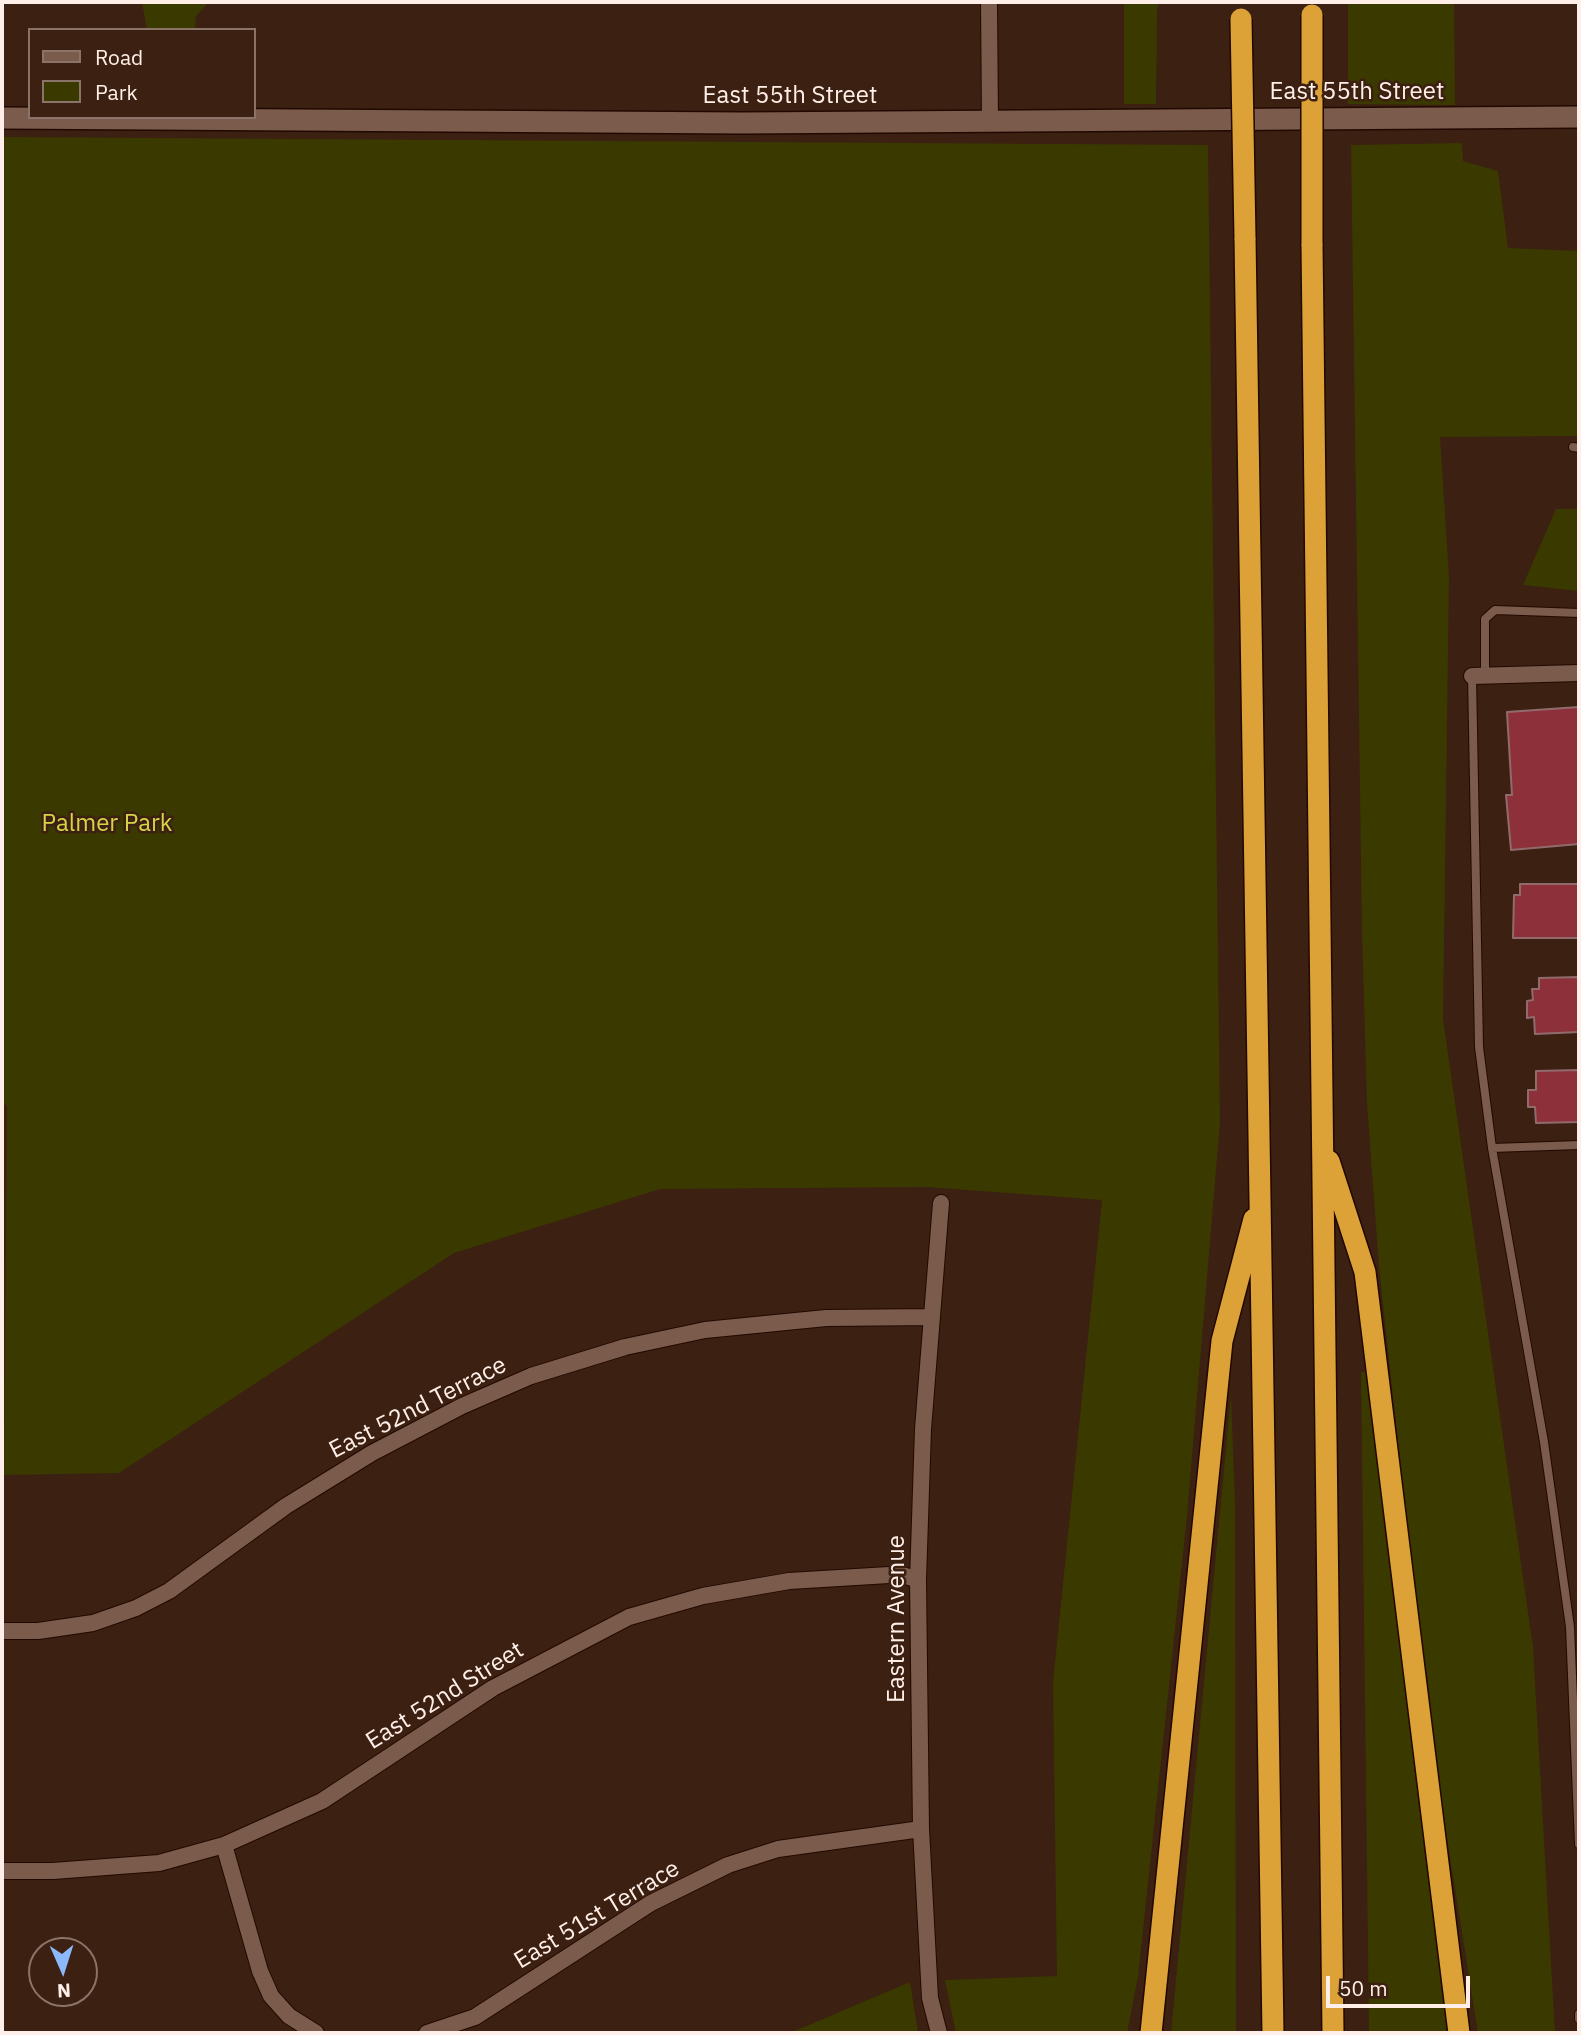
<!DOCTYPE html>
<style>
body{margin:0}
#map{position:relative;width:1581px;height:2035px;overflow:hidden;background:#3c2012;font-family:"IBM Plex Sans",sans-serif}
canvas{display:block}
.frame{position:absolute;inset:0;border:4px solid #ffefe8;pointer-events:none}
.legend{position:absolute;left:28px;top:28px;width:228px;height:91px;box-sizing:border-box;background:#3c2012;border:2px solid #8a7368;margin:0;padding:9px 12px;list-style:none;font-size:21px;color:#ffefe8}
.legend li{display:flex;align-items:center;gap:14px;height:35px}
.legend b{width:35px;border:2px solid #8a7368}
.north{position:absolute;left:28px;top:1937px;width:70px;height:70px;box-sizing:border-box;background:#3c2012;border:2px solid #8a7368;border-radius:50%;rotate:177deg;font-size:19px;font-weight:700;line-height:28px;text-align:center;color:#ffefe8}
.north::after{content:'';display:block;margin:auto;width:24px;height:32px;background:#8bb9fc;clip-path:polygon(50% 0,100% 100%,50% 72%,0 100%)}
.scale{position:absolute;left:1326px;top:1976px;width:144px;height:32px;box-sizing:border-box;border:4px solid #ffefe8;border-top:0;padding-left:9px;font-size:21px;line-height:24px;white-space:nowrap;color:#ffefe8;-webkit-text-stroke:5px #3c2012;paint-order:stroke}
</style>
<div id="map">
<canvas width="1581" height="2035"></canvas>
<div class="frame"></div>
<ul class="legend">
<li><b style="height:9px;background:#7b5b4b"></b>Road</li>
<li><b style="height:19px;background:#3a3900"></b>Park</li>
</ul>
<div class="north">N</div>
<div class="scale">50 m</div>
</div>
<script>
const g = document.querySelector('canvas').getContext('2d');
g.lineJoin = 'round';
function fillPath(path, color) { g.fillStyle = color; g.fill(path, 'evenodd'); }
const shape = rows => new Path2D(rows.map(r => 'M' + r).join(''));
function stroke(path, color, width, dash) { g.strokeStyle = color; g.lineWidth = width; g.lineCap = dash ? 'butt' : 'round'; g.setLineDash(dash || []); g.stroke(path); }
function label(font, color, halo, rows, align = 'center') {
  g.font = font + ' "IBM Plex Sans",sans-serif'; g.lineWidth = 5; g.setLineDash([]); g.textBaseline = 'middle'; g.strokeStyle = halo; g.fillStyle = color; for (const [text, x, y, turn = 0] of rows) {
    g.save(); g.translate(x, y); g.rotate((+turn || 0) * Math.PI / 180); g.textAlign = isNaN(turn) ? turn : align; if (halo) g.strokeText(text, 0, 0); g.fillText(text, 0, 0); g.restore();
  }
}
const green = shape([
 [142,2,209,2,196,16,195,30,147,30],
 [1124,2,1159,2,1157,11,1156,104,1124,104],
 [1348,2,1454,2,1455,105,1348,104],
 [2,137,1208,145,1220,1122,1187,1516,1138,1977,1127,2033,956,2033,945,1980,1057,1976,1053,1682,1102,1200,927,1187,660,1189,454,1253,119,1473,4,1475,7,1105,2,1104],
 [1462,143,1463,161,1498,171,1508,248,1579,251,1579,436,1440,437,1449,576,1443,1019,1533,1647,1555,2033,1478,2033,1443,1813,1406,1517,1379,1267,1367,1104,1362,933,1351,145],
 [1556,509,1579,509,1579,591,1523,585],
 [1361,1372,1366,1372,1447,2033,1369,2033],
 [1231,1395,1235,1502,1236,2033,1171,2033],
 [910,1982,918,2033,790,2033]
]);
const building = shape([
 [1579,707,1579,844,1511,850,1506,795,1512,795,1507,712,1579,707],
 [1520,884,1579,884,1579,938,1513,938,1514,895,1520,895,1520,884],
 [1579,977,1579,1032,1535,1034,1534,1017,1527,1018,1527,1001,1533,1000,1532,989,1539,989,1539,978,1579,977],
 [1579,1070,1579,1122,1536,1123,1535,1107,1528,1107,1528,1090,1536,1090,1536,1071,1579,1070]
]);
const lane = shape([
 [1573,447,1579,448],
 [1472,676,1479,1047,1492,1148,1544,1442,1570,1627,1579,1844],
 [1485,676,1485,619,1495,610,1579,613],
 [1492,1148,1579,1145],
 [1579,2014,1579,2019]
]);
const street = shape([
 [989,2,990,121],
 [1472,676,1579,673],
 [2,1631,38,1631,93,1623,136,1608,169,1591,286,1506,372,1453,462,1406,531,1376,625,1347,705,1330,826,1318,932,1317],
 [224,1845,260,1971,271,1996,289,2016,316,2033],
 [2,1871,53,1871,159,1863,224,1845,322,1801,493,1688,629,1617,703,1596,789,1581,889,1575,903,1575,918,1580],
 [427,2033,475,2017,651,1903,728,1865,778,1849,921,1829],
 [939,2033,930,1998,921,1829,918,1580,923,1429,941,1203]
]);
const secondary = shape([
 [2,118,743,123,1579,117]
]);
const highway = shape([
 [1245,238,1273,2033],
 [1312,244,1333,2033],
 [1329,1161,1365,1272,1459,2033],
 [1151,2033,1222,1341,1254,1219]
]);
const highwayBridge = shape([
 [1241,19,1245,238],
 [1312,244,1312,15]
]);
const streetNames = [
 ["East 55th Street",1357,92],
 ["East 55th Street",790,96],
 ["East 52nd Terrace",418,1408,-27],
 ["Eastern Avenue",897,1619,-90],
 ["East 52nd Street",445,1696,-32],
 ["East 51st Terrace",597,1915,-31]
];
const parkNames = [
 ["Palmer Park",107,824]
];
fillPath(green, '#3a3900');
fillPath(building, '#8e303a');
stroke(building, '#916b6c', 2);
stroke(lane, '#220900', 10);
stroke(street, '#220900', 18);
stroke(secondary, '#220900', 24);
stroke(highway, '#220900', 24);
stroke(lane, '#7b5b4b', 8);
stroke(street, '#7b5b4b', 16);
stroke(secondary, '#7b5b4b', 21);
stroke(highway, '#dca238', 21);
stroke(highwayBridge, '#220900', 24, []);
stroke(highwayBridge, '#dca238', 21);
label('24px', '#ffefe8', '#3c2012', streetNames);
label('24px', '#d6d347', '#3c2012', parkNames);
</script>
